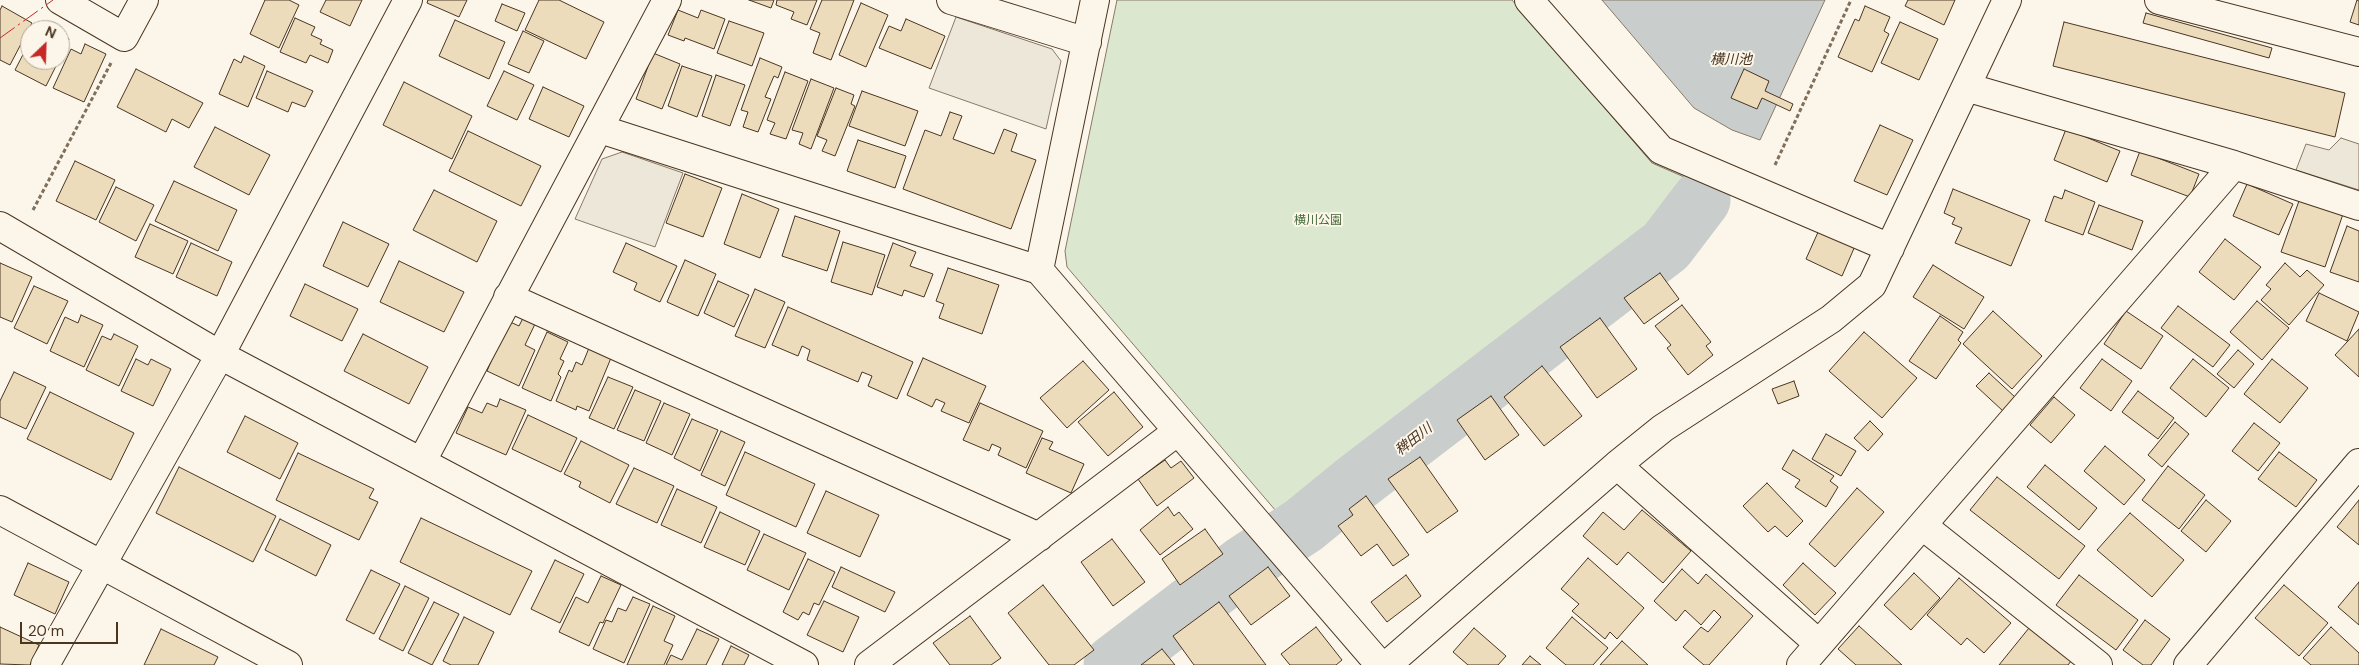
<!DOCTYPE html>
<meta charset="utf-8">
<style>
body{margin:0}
#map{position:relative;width:2359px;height:665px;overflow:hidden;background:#fbf6e9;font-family:"DM Sans",sans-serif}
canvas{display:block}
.north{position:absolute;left:20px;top:20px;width:50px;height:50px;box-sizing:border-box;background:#fbf6e9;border:1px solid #b4a999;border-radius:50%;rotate:24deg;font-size:14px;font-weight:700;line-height:20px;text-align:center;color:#4a3520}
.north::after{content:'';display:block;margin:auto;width:18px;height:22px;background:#c62828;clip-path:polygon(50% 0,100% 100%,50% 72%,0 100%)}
.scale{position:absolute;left:20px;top:622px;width:98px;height:22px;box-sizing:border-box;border:2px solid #4a3520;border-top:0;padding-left:6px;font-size:15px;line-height:18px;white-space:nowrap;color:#4a3520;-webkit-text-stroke:4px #fbf6e9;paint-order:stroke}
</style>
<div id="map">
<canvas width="2359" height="665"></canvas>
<div class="north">N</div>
<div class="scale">20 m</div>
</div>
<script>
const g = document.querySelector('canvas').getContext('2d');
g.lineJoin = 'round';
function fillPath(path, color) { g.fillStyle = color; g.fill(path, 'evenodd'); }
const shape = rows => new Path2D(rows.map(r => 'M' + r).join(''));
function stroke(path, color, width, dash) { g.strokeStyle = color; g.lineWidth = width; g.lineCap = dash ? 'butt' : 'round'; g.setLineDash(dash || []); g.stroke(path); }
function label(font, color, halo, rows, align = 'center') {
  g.font = font + ' "DM Sans","Noto Sans JP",sans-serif'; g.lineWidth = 4; g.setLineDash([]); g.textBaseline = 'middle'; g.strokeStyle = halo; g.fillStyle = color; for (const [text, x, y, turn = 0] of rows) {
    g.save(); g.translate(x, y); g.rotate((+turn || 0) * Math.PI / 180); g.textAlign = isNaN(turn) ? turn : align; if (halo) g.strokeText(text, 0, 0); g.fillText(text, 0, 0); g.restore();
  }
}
const green = shape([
 [1117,0,1512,0,1652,163,1698,183,1654,234,1608,280,1501,357,1288,525,1067,267,1065,251,1117,0]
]);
const parking = shape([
 [956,17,1052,49,1061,61,1046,129,929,88,956,17],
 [2341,138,2359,144,2359,190,2296,170,2306,144,2329,150,2341,138],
 [622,152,683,173,655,247,575,219,602,159,622,152]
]);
const water = shape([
 [1602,0,1825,0,1760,140,1732,130,1694,108,1602,0]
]);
const river = shape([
 [1113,665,1245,564,1304,525,1353,485,1666,246,1701,200]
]);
const building = shape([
 [265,0,289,0,299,5,279,48,250,34,265,0],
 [326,0,362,0,350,26,320,12,326,0],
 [428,0,467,0,459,17,427,3,428,0],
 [539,0,559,0,604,22,586,59,525,30,539,0],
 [749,0,774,0,771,8,749,0],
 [777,0,817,0,807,25,791,19,794,12,776,5,777,0],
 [822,0,854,0,831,60,813,53,820,33,810,29,822,0],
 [1908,0,1955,0,1944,25,1905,6,1908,0],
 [2357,0,2359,1,2359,25,2350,22,2357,0],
 [861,3,888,15,866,67,839,55,861,3],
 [502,4,525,13,517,31,495,21,502,4],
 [2,6,32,23,10,65,0,60,0,10,2,6],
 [1865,6,1890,17,1884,31,1889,34,1872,72,1838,57,1855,19,1859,21,1865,6],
 [678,10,698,18,701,10,725,19,714,49,685,38,684,41,668,35,678,10],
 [2146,13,2272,48,2269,58,2143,23,2146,13],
 [295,18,315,27,311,35,322,40,320,44,333,50,328,63,310,55,306,63,280,52,295,18],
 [906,19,945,36,931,69,879,48,889,26,901,31,906,19],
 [455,20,505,42,489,79,439,56,455,20],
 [729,21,764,33,752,66,717,53,729,21],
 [1900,22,1938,39,1919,80,1881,63,1900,22],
 [2064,22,2345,93,2335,137,2053,66,2064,22],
 [523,31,544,41,529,73,508,64,523,31],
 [60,34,69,39,60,57,60,34],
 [30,41,30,60,59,60,46,86,15,70,30,41],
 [85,44,106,54,84,102,53,88,71,49,81,54,85,44],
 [653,53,680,64,662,109,636,99,653,53],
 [244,56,265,66,248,107,219,94,234,59,241,63,244,56],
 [760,58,782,67,778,78,774,76,765,97,771,99,758,132,743,127,748,112,741,110,760,58],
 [682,66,712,76,697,117,668,106,682,66],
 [136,69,203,103,189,128,172,119,166,132,117,107,136,69],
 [1744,69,1769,81,1765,91,1793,104,1790,111,1762,98,1757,109,1731,98,1744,69],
 [267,71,313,91,305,107,292,102,288,112,256,98,267,71],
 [504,71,534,85,517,120,487,106,504,71],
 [785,72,808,81,786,139,770,134,775,123,767,120,785,72],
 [716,75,745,85,730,126,702,116,716,75],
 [811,79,834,88,811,149,799,144,803,133,792,130,811,79],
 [404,82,472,116,452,159,383,125,404,82],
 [543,87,584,106,569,137,529,119,543,87],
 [836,88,854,95,851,104,855,106,835,156,822,151,827,140,817,136,836,88],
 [862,91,918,111,905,146,849,126,862,91],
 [950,112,962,116,953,139,994,154,1004,129,1017,134,1011,151,1036,160,1011,229,903,189,925,130,941,136,950,112],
 [1880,125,1913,140,1887,195,1854,181,1880,125],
 [215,127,270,155,249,195,194,167,215,127],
 [2066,129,2120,151,2107,182,2054,160,2066,129],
 [468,131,541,166,521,206,449,171,468,131],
 [858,140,906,156,895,188,847,171,858,140],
 [2140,151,2199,174,2190,197,2131,175,2140,151],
 [75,161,115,180,96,220,56,201,75,161],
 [685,174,722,188,703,237,666,223,685,174],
 [174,181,237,210,218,251,155,221,174,181],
 [2247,184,2293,204,2279,235,2233,216,2247,184],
 [116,187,154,205,136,241,99,222,116,187],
 [1953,189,2030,220,2011,266,1955,243,1962,228,1952,224,1955,218,1944,213,1953,189],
 [434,190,497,221,477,262,413,230,434,190],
 [2065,190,2095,202,2083,235,2045,221,2054,196,2062,199,2065,190],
 [742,194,779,209,760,258,724,244,742,194],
 [2300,198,2343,214,2325,267,2281,252,2300,198],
 [2099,205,2143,221,2132,250,2088,233,2099,205],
 [795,216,840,231,827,271,782,256,795,216],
 [343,222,389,244,368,287,323,266,343,222],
 [150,224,188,241,173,274,135,257,150,224],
 [2347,226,2359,231,2359,282,2330,272,2347,226],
 [1819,230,1855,246,1842,276,1806,259,1819,230],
 [2225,239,2261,267,2234,300,2199,272,2225,239],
 [843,242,885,255,872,295,831,282,843,242],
 [191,243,232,262,217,296,176,277,191,243],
 [626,243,677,266,660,302,634,290,637,283,613,272,626,243],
 [893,243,916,252,910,266,933,274,924,297,904,290,902,296,877,287,893,243],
 [685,260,716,274,698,316,667,302,685,260],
 [399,261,464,292,444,332,380,302,399,261],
 [0,263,32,277,12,322,0,317,0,263],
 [2285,263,2300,277,2307,270,2324,285,2289,325,2261,300,2271,289,2266,285,2285,263],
 [1933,265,1984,297,1964,329,1913,297,1933,265],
 [948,268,999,285,982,334,939,318,944,304,936,301,948,268],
 [1660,273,1679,299,1644,324,1624,298,1660,273],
 [718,281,749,295,734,327,704,313,718,281],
 [305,284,358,309,342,341,290,316,305,284],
 [34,286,68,301,47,344,14,328,34,286],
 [755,289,785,302,765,348,735,336,755,289],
 [2319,293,2359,312,2347,341,2306,321,2319,293],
 [2257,301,2289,328,2262,360,2230,332,2257,301],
 [1682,305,1711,342,1706,346,1713,355,1688,375,1667,348,1671,345,1655,326,1682,305],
 [2178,306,2230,345,2213,367,2161,328,2178,306],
 [788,307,913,362,897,399,868,386,872,376,862,372,858,382,807,360,810,350,802,346,798,356,772,345,788,307],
 [1993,311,2042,356,2012,389,1963,344,1993,311],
 [2126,311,2163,336,2141,369,2104,344,2126,311],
 [81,315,103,325,84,367,50,351,65,317,78,323,81,315],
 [1940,316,1963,332,1958,340,1961,343,1936,379,1909,361,1940,316],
 [523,318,535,324,525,345,535,350,519,386,487,371,508,321,519,326,523,318],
 [1600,318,1637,369,1597,398,1560,347,1600,318],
 [2359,329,2359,377,2335,355,2359,329],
 [547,332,568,342,560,359,564,361,558,374,561,377,551,401,522,388,547,332],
 [1864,332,1917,378,1882,418,1829,371,1864,332],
 [114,334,138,346,119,386,86,370,102,336,111,340,114,334],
 [363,334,428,367,409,404,344,371,363,334],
 [589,348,611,358,589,411,577,406,576,410,556,401,569,370,572,372,576,362,582,365,589,348],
 [2238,350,2254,364,2234,388,2217,374,2238,350],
 [923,358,986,386,969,423,941,411,945,403,936,399,932,407,907,395,923,358],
 [136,359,148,365,151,359,171,369,153,406,121,391,136,359],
 [2102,359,2132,381,2111,411,2080,388,2102,359],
 [2193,359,2229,388,2206,417,2170,388,2193,359],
 [2272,359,2308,388,2280,423,2244,394,2272,359],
 [1083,361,1109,390,1067,428,1040,398,1083,361],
 [1542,366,1582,416,1544,446,1504,397,1542,366],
 [14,372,46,387,26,429,0,417,0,401,14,372],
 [1989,373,2016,398,2003,411,1976,386,1989,373],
 [608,377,633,387,614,429,589,418,608,377],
 [1794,381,1799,396,1778,404,1772,389,1794,381],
 [635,390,661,401,644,441,617,430,635,390],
 [2138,391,2174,418,2158,439,2122,412,2138,391],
 [50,392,134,433,111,480,27,439,50,392],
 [1114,392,1143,427,1108,456,1078,422,1114,392],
 [1491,396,1519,435,1485,460,1457,420,1491,396],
 [2054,397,2075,415,2051,443,2030,425,2054,397],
 [500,399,526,410,506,455,456,433,468,407,482,413,487,403,497,407,500,399],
 [664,403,690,414,672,455,646,443,664,403],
 [980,403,1043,431,1026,468,998,455,1001,448,992,444,989,451,963,440,980,403],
 [528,415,577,438,561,472,512,449,528,415],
 [245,416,298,443,280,479,227,452,245,416],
 [692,419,718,430,700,471,674,458,692,419],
 [1870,421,1883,434,1868,451,1854,438,1870,421],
 [2175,422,2189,434,2162,467,2148,455,2175,422],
 [2254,423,2280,443,2258,471,2232,451,2254,423],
 [721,431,745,442,725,486,701,475,721,431],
 [1826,434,1856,451,1841,476,1812,459,1826,434],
 [1042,438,1053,442,1049,449,1084,464,1071,493,1026,473,1042,438],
 [581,441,629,465,610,503,579,487,581,482,564,474,581,441],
 [2105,446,2145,480,2124,505,2084,471,2105,446],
 [1793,450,1834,476,1830,481,1838,487,1826,507,1795,487,1800,480,1782,469,1793,450],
 [745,452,815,484,796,527,726,495,745,452],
 [2279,452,2317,480,2296,507,2258,479,2279,452],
 [298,453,374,489,369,498,378,502,359,540,276,500,298,453],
 [1420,457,1458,511,1427,533,1388,479,1420,457],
 [1165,460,1171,468,1181,461,1194,478,1157,506,1138,479,1165,460],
 [2045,465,2097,508,2079,530,2027,487,2045,465],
 [2168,466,2205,495,2179,529,2142,500,2168,466],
 [179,467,276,516,253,562,156,513,179,467],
 [634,468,674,486,657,523,616,504,634,468],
 [1997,477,2085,546,2059,579,1970,510,1997,477],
 [1767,483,1803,521,1787,537,1775,526,1768,532,1743,506,1767,483],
 [1857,488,1884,512,1835,567,1809,544,1857,488],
 [677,489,717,507,701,543,661,525,677,489],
 [826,491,879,515,860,557,807,533,826,491],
 [1366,496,1409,555,1393,566,1377,544,1361,556,1338,526,1353,515,1349,509,1366,496],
 [2206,500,2231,521,2206,552,2181,531,2206,500],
 [2359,500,2359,545,2337,527,2359,500],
 [1168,507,1174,516,1179,512,1193,529,1160,555,1140,530,1168,507],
 [1642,510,1691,551,1663,583,1628,552,1617,565,1583,536,1603,512,1624,530,1642,510],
 [720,512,760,531,745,565,704,547,720,512],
 [2130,513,2184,560,2152,597,2097,550,2130,513],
 [421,518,532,571,510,615,400,562,421,518],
 [280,519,331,545,316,576,265,550,280,519],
 [1205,529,1223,554,1180,585,1162,559,1205,529],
 [764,534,806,553,789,590,747,570,764,534],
 [1112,539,1145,582,1113,606,1081,562,1112,539],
 [1588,558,1644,608,1617,639,1610,632,1605,639,1572,611,1579,604,1561,589,1588,558],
 [808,559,835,572,819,605,814,603,809,615,803,612,798,620,783,612,808,559],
 [555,560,584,574,560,623,531,609,555,560],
 [28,563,69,582,55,614,14,595,28,563],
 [1803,563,1836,593,1815,615,1783,585,1803,563],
 [841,567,895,592,885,612,832,587,841,567],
 [1268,567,1290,596,1251,625,1229,596,1268,567],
 [1682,569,1698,584,1706,574,1753,616,1709,665,1704,665,1683,647,1701,627,1708,632,1721,617,1714,610,1701,625,1685,610,1676,621,1654,601,1682,569],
 [371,570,400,584,374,634,346,620,371,570],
 [1914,573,1940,598,1911,630,1884,605,1914,573],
 [1406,575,1421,596,1387,622,1371,602,1406,575],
 [2079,575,2138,620,2116,650,2056,605,2079,575],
 [601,576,621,585,603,623,600,622,589,646,559,632,576,597,588,603,601,576],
 [1959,578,2011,623,1984,653,1967,638,1961,645,1927,615,1959,578],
 [2359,582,2359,625,2338,607,2359,582],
 [1043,585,1094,650,1074,665,1049,665,1008,613,1043,585],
 [2284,585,2328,623,2299,656,2255,618,2284,585],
 [405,586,429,598,403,651,379,639,405,586],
 [633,597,650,604,624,663,593,649,606,620,612,622,618,608,626,611,633,597],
 [824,601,859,617,843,652,807,635,824,601],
 [434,602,459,614,432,665,408,653,434,602],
 [1219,602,1266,665,1194,665,1173,636,1219,602],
 [653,606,675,616,664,641,673,645,664,665,627,665,653,606],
 [970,616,1001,658,991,665,950,665,933,643,970,616],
 [464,617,494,632,478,665,451,665,443,661,464,617],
 [1572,617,1608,648,1593,665,1566,665,1546,648,1572,617],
 [2145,620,2170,639,2151,665,2143,665,2123,650,2145,620],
 [1859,626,1902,665,1856,665,1838,649,1859,626],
 [0,627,39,645,30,665,0,664,0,627],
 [1316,627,1342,660,1336,665,1290,665,1281,654,1316,627],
 [2331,627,2359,653,2359,665,2311,665,2303,658,2331,627],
 [1474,628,1506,656,1498,665,1468,665,1453,652,1474,628],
 [2029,628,2071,661,2068,665,1999,665,2029,628],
 [161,629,218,657,214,665,144,665,161,629],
 [697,629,719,639,706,665,666,665,671,655,682,660,697,629],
 [1622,641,1648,665,1600,665,1622,641],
 [731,646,749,655,744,665,722,665,731,646],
 [1162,649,1175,665,1141,665,1162,649],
 [1530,656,1541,665,1522,665,1530,656]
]);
const path = shape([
 [1775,165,1851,0],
 [33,210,111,63]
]);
const minor = shape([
 [60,0,124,37,144,0],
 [951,0,1087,42],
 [1529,0,1661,150,1890,248],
 [2159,0,2359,52],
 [1966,87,2234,165,2359,206],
 [600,129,1039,270,1380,665],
 [0,226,220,355,804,665],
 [1039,270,1095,0],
 [508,297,1039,537],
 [422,461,667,0],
 [1617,465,1819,644],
 [0,510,288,665],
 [1923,526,2098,665],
 [45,665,220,355,408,0],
 [869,665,1178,431],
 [1387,665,1617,465,1663,428,1831,319,1872,285,2007,0],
 [1801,665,2234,165],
 [2188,665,2359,463]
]);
const power = shape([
 [0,38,53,0]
]);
const parkNames = [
 ["横川公園",1318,221]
];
const waterNames = [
 ["横川池",1731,60],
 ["稗田川",1414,440,-38]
];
fillPath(green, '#dce7d0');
stroke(green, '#887966', 1);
fillPath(parking, '#ede7d9');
stroke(parking, '#887966', 1);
fillPath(water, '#c9cecd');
stroke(water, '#887966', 1);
stroke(river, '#c9cecd', 59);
fillPath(building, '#ecdcbc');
stroke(building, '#4a3520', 1);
stroke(minor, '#4a3520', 30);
stroke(path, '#7f6f5c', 3, [4, 2.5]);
stroke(minor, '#fbf6e9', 28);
stroke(power, '#c62828', 1, [18, 4, 2.5, 4]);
label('12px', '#436837', '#fbf6e9', parkNames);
label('italic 14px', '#4a3520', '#fbf6e9', waterNames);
</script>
